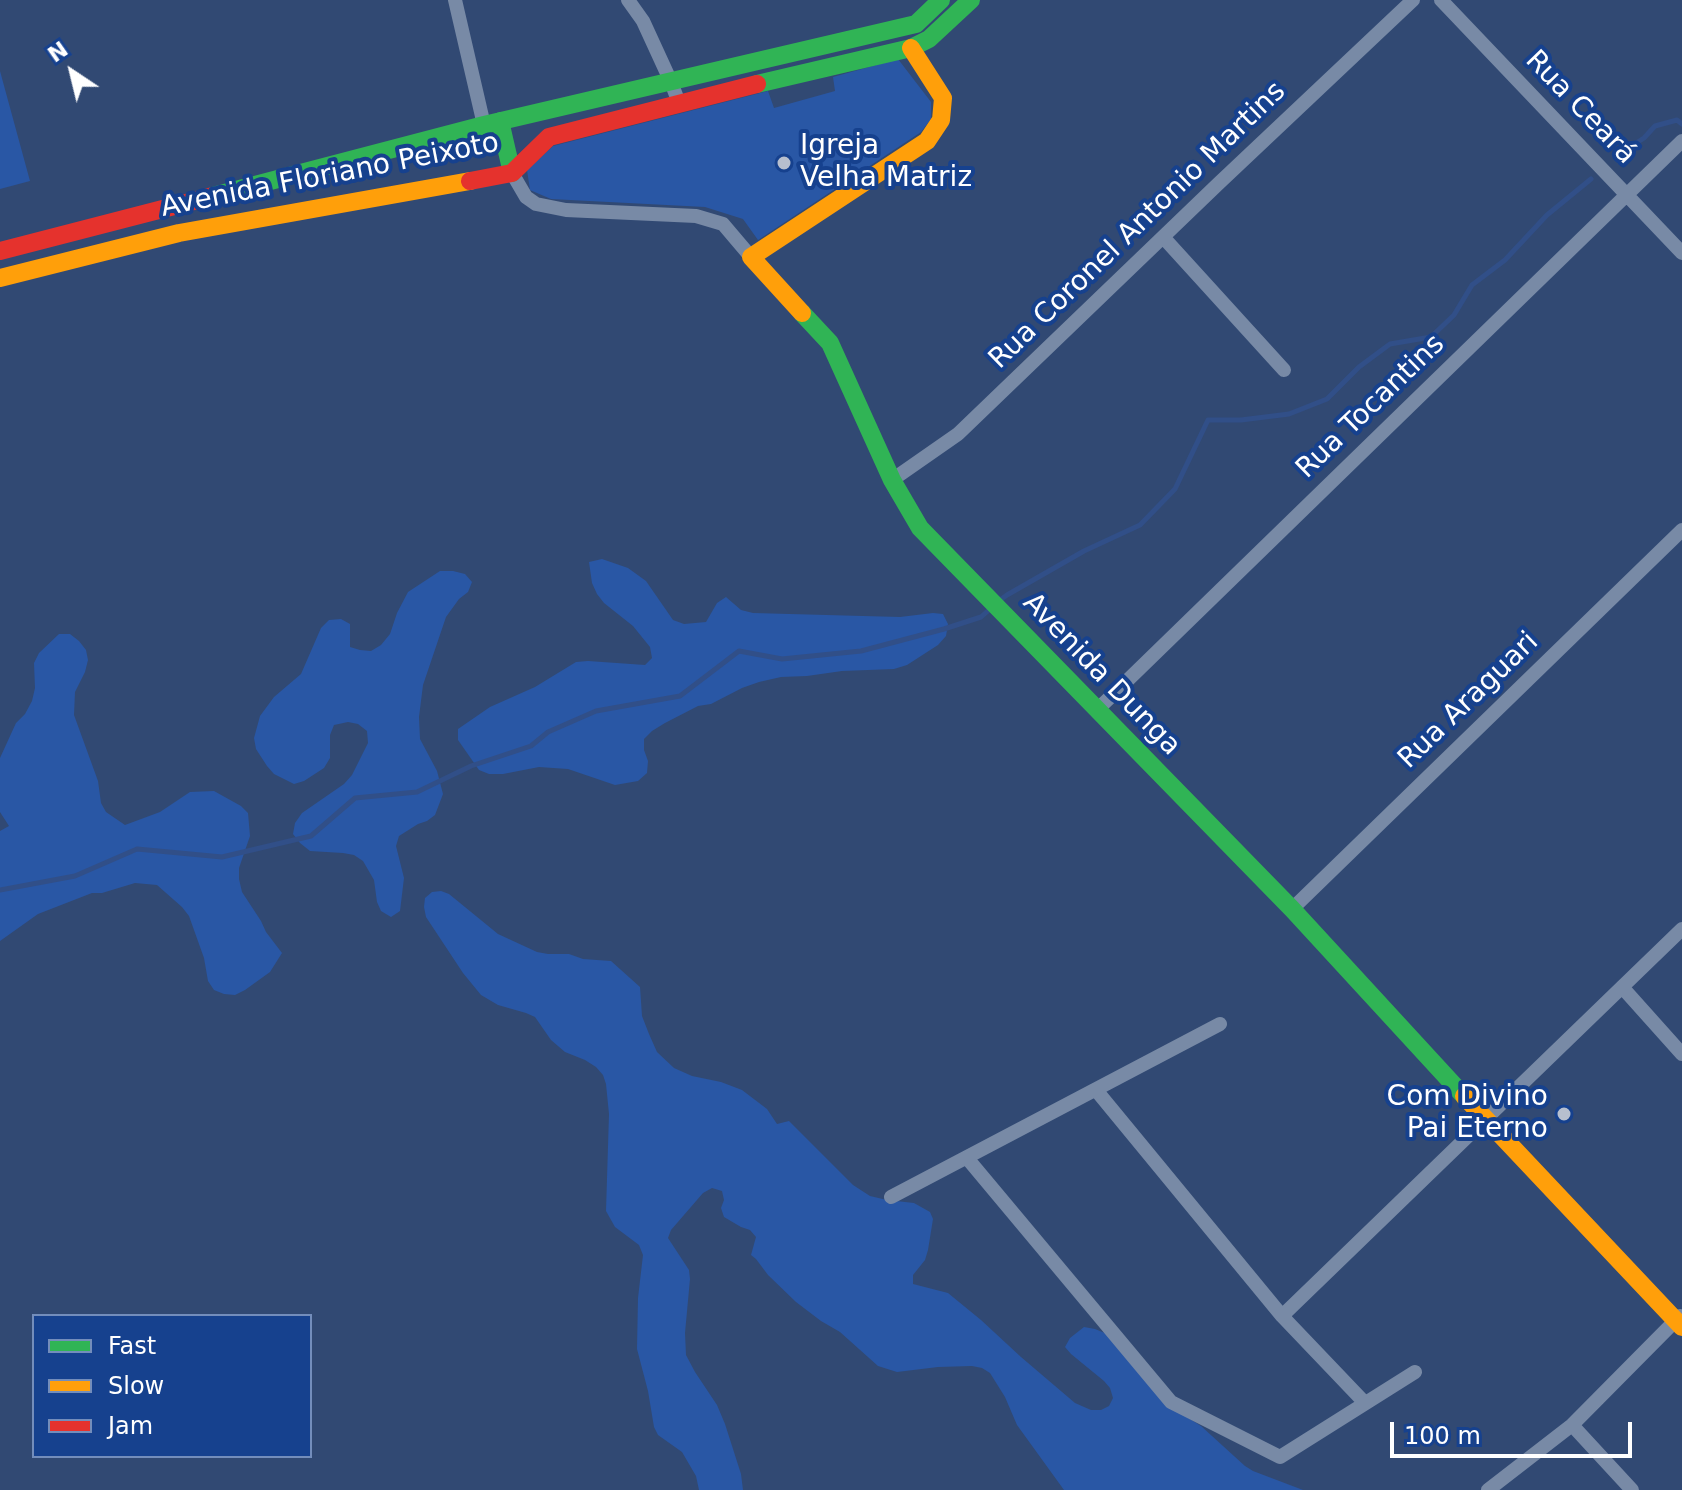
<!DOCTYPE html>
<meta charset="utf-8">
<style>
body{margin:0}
#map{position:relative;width:1682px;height:1490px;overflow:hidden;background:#314973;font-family:"DejaVu Sans",sans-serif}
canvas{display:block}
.legend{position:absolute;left:32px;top:1314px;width:280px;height:144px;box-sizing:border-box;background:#16418e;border:2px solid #738dbb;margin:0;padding:10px 14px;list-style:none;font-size:24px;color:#fff}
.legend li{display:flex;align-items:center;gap:16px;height:40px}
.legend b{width:40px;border:2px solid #738dbb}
.north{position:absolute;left:32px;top:32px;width:80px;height:80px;-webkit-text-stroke:6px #16418e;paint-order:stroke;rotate:325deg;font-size:22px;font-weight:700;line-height:32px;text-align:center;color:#fff}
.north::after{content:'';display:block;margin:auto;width:28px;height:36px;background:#fff;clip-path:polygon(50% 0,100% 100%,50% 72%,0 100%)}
.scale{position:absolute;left:1390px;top:1422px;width:242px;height:36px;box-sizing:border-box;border:4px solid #fff;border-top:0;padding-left:10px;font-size:24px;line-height:28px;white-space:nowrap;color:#fff;-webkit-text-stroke:6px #16418e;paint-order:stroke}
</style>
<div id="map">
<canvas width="1682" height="1490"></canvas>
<ul class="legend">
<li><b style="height:10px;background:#30b455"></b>Fast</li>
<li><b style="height:10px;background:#ff9f0a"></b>Slow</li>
<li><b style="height:10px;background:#e5322d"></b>Jam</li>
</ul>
<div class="north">N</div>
<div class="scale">100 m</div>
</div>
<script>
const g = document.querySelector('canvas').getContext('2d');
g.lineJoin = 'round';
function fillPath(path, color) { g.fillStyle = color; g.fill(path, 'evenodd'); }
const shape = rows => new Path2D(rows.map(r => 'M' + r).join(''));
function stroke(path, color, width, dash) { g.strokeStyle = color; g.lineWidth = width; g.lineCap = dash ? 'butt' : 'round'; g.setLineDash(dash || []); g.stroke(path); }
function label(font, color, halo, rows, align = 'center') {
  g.font = font + ' "DejaVu Sans",sans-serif'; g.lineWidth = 8; g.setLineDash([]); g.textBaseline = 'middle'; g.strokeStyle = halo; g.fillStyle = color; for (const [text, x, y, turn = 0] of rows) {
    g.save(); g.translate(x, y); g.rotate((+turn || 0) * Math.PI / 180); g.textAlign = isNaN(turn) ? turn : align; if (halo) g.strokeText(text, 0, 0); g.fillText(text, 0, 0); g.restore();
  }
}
const green = shape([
 [898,59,931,102,931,119,921,132,758,240,743,219,705,207,551,199,530,190,527,170,553,146,768,91,774,108,835,91,833,77],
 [0,71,30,181,0,189],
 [602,559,628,568,646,581,673,620,684,624,706,622,717,603,726,597,741,610,753,613,900,617,933,613,943,614,948,624,946,636,938,645,907,665,894,669,842,671,807,676,781,677,759,682,742,688,711,704,698,706,665,723,652,731,644,739,644,750,648,761,647,773,638,781,615,785,568,769,539,767,503,774,489,774,479,770,458,740,458,729,490,707,535,687,576,662,588,661,645,665,652,658,650,647,633,626,604,603,597,594,592,583,589,562],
 [440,571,453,571,465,574,472,582,468,592,459,599,446,617,423,685,419,717,420,739,437,771,443,794,435,815,427,821,418,824,399,836,396,846,404,878,400,911,391,917,381,911,377,902,374,880,363,861,354,855,343,853,310,851,300,843,293,834,295,823,302,813,344,784,352,775,368,743,367,731,358,724,348,722,334,725,330,735,330,758,324,768,304,781,294,784,274,774,267,766,256,749,254,738,260,716,274,697,301,674,321,628,329,620,341,619,350,624,350,647,360,650,371,651,381,645,390,634,397,613,408,592],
 [59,634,70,634,79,641,86,650,88,660,85,672,75,692,74,715,98,781,101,803,106,812,125,825,160,812,190,792,214,791,241,806,248,813,250,836,239,868,239,879,242,892,261,921,266,932,282,953,270,972,245,990,235,995,224,994,214,990,208,981,204,958,189,916,182,907,157,885,135,883,102,893,92,893,38,914,0,941,0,831,9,826,0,812,0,758,16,723,25,714,32,701,35,688,34,663,39,653],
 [441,891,449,894,498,934,537,952,548,954,569,954,583,959,611,961,640,987,642,1016,649,1034,657,1052,674,1068,692,1076,721,1082,742,1090,767,1109,777,1124,789,1121,853,1185,870,1196,887,1200,914,1203,930,1212,933,1219,928,1250,925,1260,913,1275,913,1284,948,1293,981,1320,1021,1357,1075,1403,1091,1410,1101,1410,1109,1406,1113,1398,1110,1388,1104,1381,1071,1354,1065,1347,1070,1338,1084,1327,1095,1329,1112,1336,1165,1403,1201,1426,1245,1466,1253,1471,1303,1490,1064,1490,1017,1425,1005,1397,990,1373,982,1368,972,1366,938,1367,897,1372,878,1366,840,1332,821,1321,796,1302,768,1275,756,1259,751,1255,756,1237,750,1230,741,1227,724,1217,721,1208,724,1200,722,1191,712,1188,703,1193,671,1230,668,1238,689,1270,690,1279,685,1333,686,1355,695,1372,717,1405,725,1424,741,1474,743,1490,699,1490,696,1476,682,1452,658,1435,654,1427,648,1391,637,1349,638,1298,643,1255,639,1245,615,1227,606,1211,609,1114,606,1084,603,1075,596,1067,585,1060,565,1052,551,1040,535,1017,526,1013,498,1005,481,995,463,973,426,917,424,907,425,898,432,892]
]);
const stream = shape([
 [1616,156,1644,138,1655,126,1677,120,1682,124],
 [1000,600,1007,595,1084,551,1140,525,1175,489,1208,420,1241,420,1289,414,1327,399,1359,367,1390,344,1431,337,1454,315,1472,285,1505,260,1547,215,1591,179],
 [0,890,75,876,137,849,222,857,311,836,355,798,417,792,471,766,531,746,548,732,596,711,680,696,739,651,782,659,861,651,944,629,981,617,990,609]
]);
const street = shape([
 [455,0,484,125],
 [628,0,643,21,671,82,679,103],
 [1441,0,1682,253],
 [512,173,526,197,536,204,566,210,696,216,723,224,751,257],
 [1163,237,1284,370],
 [892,480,958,434,1218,184,1413,0],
 [1097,710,1682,141],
 [1292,909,1682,530],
 [1622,987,1682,1054],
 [1096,1090,1282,1316,1365,1403],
 [967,1158,1171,1402,1280,1457,1415,1372],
 [891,1197,1220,1024],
 [1282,1316,1682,929],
 [1572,1425,1632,1490],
 [1488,1490,1572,1425,1680,1316]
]);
const fast = shape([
 [757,84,911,48,929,39,971,0],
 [500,121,512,173],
 [213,196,484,125,916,24,941,0],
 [802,313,830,343,892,480,920,528,1292,909,1464,1096]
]);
const slow = shape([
 [0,278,179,233,470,181],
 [802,313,751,257,927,141,941,120,943,98,911,48],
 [1464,1096,1682,1327]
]);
const jam = shape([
 [470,181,512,173,549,137,757,84],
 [0,251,213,196]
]);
const markers = [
 [784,163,8,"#b7bfce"],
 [1564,1114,8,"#b7bfce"]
];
const streetNames = [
 ["Rua Ceará",1580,108,46],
 ["Avenida Floriano Peixoto",330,176,-11],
 ["Rua Coronel Antonio Martins",1138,226,-44],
 ["Rua Tocantins",1371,407,-44],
 ["Avenida Dunga",1101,675,46],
 ["Rua Araguari",1469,701,-44]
];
const poiNames = [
 ["Igreja",800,147],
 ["Velha Matriz",800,179],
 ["Com Divino",1548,1098,"right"],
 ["Pai Eterno",1548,1130,"right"]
];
fillPath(green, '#2957a5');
stroke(stream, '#314f88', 5);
stroke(street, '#788aa6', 14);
stroke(fast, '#30b455', 18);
stroke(slow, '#ff9f0a', 18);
stroke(jam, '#e5322d', 18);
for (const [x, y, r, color] of markers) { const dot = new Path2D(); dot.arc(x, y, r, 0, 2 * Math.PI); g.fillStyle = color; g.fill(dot); stroke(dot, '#16418e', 3); }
label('28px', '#fff', '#16418e', streetNames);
label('28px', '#fff', '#16418e', poiNames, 'left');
</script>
